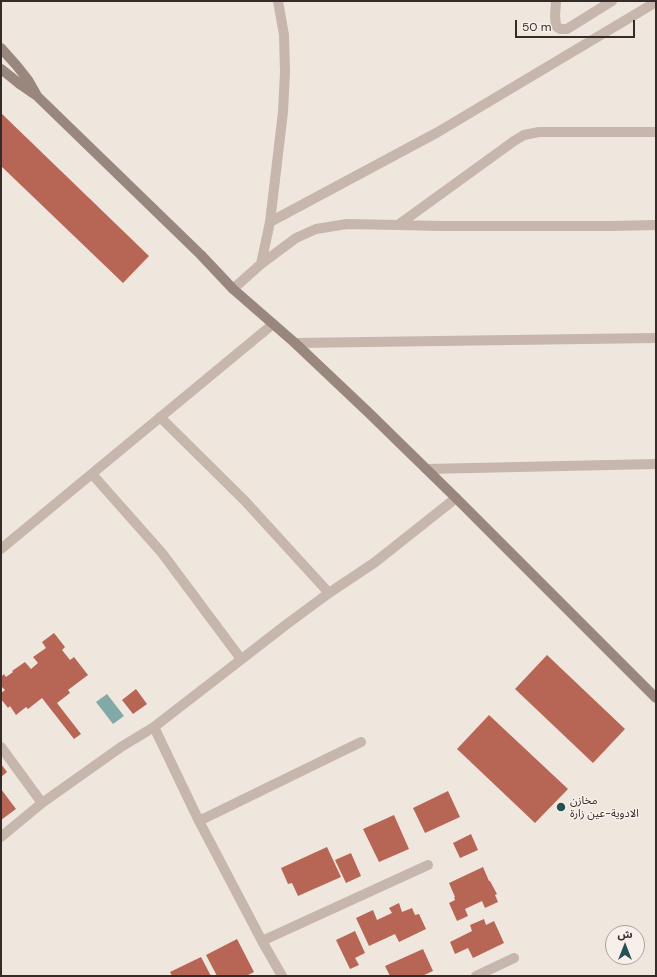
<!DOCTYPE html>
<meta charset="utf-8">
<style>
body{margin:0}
#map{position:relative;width:657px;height:977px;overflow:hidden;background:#efe6de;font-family:"DM Sans","Noto Sans Arabic",sans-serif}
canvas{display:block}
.frame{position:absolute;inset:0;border:2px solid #352c2a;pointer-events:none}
.north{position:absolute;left:605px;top:925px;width:40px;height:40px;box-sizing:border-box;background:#f7f0ea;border:1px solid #a9a29d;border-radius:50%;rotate:0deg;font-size:11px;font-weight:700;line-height:16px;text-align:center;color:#352c2a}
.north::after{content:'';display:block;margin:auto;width:14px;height:18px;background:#245151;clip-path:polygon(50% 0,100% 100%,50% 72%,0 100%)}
.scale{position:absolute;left:515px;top:20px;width:120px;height:18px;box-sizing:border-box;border:2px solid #352c2a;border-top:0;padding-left:5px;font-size:12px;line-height:14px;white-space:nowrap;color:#352c2a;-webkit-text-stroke:3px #f7f0ea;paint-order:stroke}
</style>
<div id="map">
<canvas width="657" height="977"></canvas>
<div class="frame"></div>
<div class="north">ش</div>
<div class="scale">50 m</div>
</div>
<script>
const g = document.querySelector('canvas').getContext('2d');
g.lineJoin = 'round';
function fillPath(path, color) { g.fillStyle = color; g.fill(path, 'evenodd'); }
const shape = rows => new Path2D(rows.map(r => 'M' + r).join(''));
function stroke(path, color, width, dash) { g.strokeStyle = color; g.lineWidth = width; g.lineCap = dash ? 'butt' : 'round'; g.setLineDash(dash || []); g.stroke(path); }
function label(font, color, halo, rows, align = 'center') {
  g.font = font + ' "DM Sans","Noto Sans Arabic",sans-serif'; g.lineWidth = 3; g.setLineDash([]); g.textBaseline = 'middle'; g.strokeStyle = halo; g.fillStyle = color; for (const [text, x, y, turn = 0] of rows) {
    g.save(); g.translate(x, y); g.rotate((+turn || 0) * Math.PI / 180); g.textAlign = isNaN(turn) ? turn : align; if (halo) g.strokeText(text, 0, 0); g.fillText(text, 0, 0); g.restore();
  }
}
const water = shape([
 [107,694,124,716,113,724,96,702]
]);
const building = shape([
 [1,113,149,256,123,283,1,166],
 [54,633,65,647,62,650,70,660,74,657,88,675,68,690,70,693,57,703,81,734,74,739,42,698,28,709,26,707,16,715,10,706,8,708,1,699,1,693,5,690,1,686,1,677,4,674,6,677,13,672,12,671,25,662,31,669,38,663,33,657,46,648,42,642],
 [547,655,625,729,593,763,515,689],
 [136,689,147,704,133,714,122,700],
 [489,715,568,789,535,823,457,749],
 [1,764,7,772,1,777],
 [1,789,16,809,1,820],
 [448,791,460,817,425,833,413,808],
 [394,815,409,849,379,862,363,829],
 [471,834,478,850,460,858,453,843],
 [327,847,341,877,298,896,292,883,288,884,281,868],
 [351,853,361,876,346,883,335,860],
 [483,867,489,881,490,881,497,894,495,895,498,902,485,908,482,901,465,909,468,916,457,921,449,903,455,900,454,897,455,897,449,883],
 [399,903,402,912,412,908,415,915,419,914,426,929,399,942,395,934,369,946,356,918,373,910,377,920,392,913,389,908],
 [484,919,486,925,494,921,504,943,473,958,468,948,455,954,450,942,472,931,470,925],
 [355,931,365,953,355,958,359,965,350,969,336,940],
 [237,939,254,972,246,976,217,976,206,955],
 [423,949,433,971,422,976,390,976,385,966],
 [201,957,211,976,172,976,170,972]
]);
const street = shape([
 [556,1,555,16,556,26,560,29,567,29,612,1],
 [270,222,438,132,656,2],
 [398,225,514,141,524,135,539,132,656,132],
 [261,264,270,222,283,112,285,72,284,35,278,1],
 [233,289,261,264,296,238,316,229,347,224,398,225,441,226,613,226,656,225],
 [295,343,656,338],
 [160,417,245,501,329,593],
 [426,469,656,464],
 [92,474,162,553,241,659],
 [1,549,273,324],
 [154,727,199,821,262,941,282,976],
 [1,747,42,803],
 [199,821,361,742],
 [1,837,42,803,121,747,154,727,287,624,329,593,374,563,456,498],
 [262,941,428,865],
 [476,976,514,958]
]);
const secondary = shape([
 [1,48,17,66,28,80,36,94],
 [1,69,21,85,37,96,201,255,233,289,295,343,369,413,456,498,656,698]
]);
const markers = [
 [561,807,5,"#245151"]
];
const poiNames = [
 ["مخازن",570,801],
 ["الادوية-عين زارة",570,814]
];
fillPath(water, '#81a9a8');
fillPath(building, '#b76655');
stroke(street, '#c6b6ab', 10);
stroke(secondary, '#99867d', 10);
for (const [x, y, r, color] of markers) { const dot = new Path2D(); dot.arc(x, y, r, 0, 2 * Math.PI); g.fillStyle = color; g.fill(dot); stroke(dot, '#f7f0ea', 1.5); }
label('11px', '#352c2a', '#f7f0ea', poiNames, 'left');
</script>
